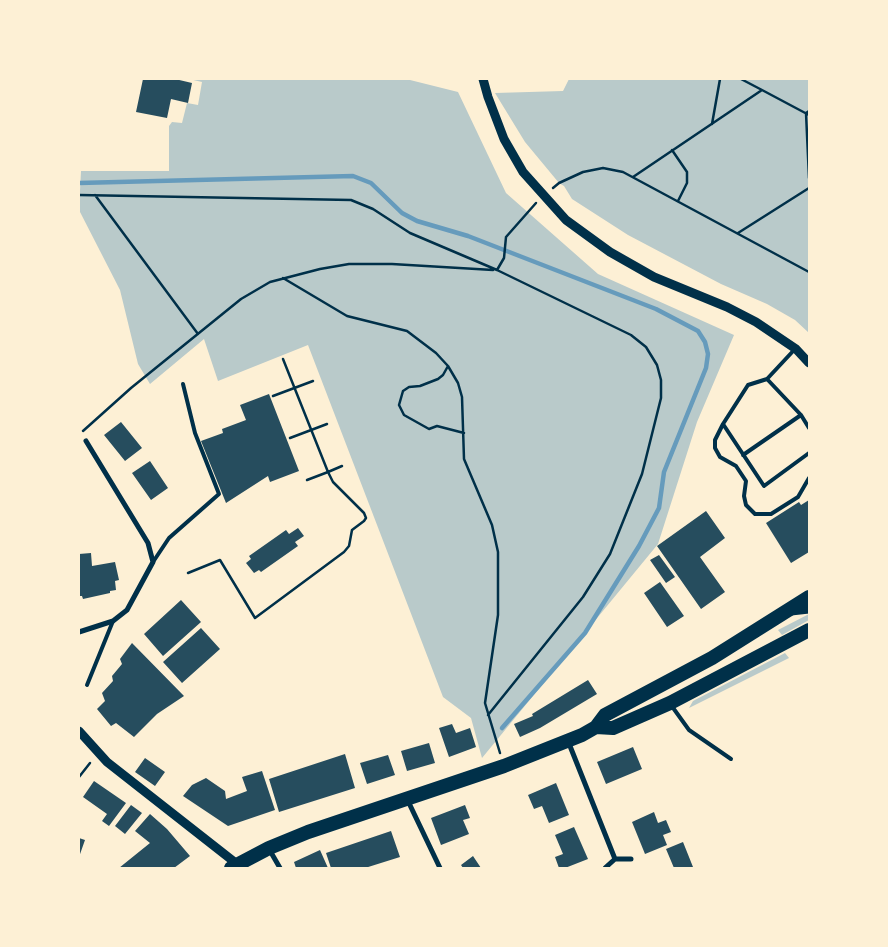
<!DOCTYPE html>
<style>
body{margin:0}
#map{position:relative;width:888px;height:947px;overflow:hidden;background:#fdf0d5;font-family:Roboto,sans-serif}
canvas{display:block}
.frame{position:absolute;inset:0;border:80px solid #fdf0d5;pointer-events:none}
</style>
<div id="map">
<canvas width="888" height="947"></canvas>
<div class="frame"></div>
</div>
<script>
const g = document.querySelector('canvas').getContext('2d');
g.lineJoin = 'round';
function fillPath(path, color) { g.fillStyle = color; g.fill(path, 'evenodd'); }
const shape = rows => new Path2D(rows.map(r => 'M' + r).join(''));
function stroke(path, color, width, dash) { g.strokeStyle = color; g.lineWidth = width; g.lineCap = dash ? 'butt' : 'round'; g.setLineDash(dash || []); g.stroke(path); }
const green = shape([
 [189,79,406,79,458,92,506,193,598,274,734,335,697,422,658,544,482,758,471,718,443,697,308,345,218,381,204,339,150,384,138,364,120,290,79,210,81,171,169,171,169,126,172,122,182,123,187,103,198,105,202,82],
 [569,79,809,79,809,333,795,320,767,304,721,284,628,235,572,199,564,186,559,183,525,142,495,93,563,91],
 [809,614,809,620,782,635,778,630],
 [785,653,789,658,689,708,693,701]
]);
const stream = shape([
 [79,183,353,176,371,183,402,213,417,221,468,236,656,309,698,331,705,342,708,354,706,368,664,472,659,508,639,546,585,633,502,728]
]);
const building = shape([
 [143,79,175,79,192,83,188,103,171,99,167,118,136,112],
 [269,394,299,471,270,482,268,476,226,503,201,441,223,433,222,429,246,420,240,405],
 [121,422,142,448,125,461,104,435],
 [150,461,168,488,151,500,132,473],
 [809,500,809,552,791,563,766,523,799,502,801,505],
 [706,511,725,538,700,557,725,592,701,609,657,546],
 [298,528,304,536,295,542,298,546,261,572,259,570,254,573,246,563,251,559,249,556,286,530,289,534],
 [91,553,92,566,115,562,119,580,115,581,116,590,110,591,110,593,83,599,82,596,79,596,79,554],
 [659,555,675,577,666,583,650,560],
 [660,582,684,616,667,627,644,593],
 [181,600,201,622,163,656,144,634],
 [201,628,220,649,182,683,163,662],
 [132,643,184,696,157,714,134,737,116,723,111,726,97,709,105,701,102,693,113,681,112,676,122,664,120,659],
 [588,680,597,694,540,728,520,737,514,724,533,716,532,714],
 [452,724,456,733,470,728,476,747,449,757,439,728],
 [429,743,435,763,407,771,401,751],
 [633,747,642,769,606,784,597,762],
 [345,754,355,788,279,812,269,779],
 [388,755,395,775,367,784,360,763],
 [145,758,165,772,155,786,135,772],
 [262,771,275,810,228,826,183,796,192,785,206,778,225,791,226,799,247,791,242,777],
 [94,781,126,803,109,826,102,821,107,814,83,797],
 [556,783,569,815,549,823,542,806,534,809,528,795],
 [131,805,142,813,125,834,115,826],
 [465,805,470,818,463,820,469,834,441,845,431,818],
 [654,812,658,823,666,820,671,832,663,835,667,845,645,854,632,822],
 [150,814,167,829,190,856,174,868,119,868,150,843,135,831],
 [574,827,588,859,565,868,559,868,555,857,563,854,555,835],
 [391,831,400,857,365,868,331,868,326,853],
 [79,838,85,840,79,857],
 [683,842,693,867,674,868,666,849],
 [320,850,328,868,296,868,294,862],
 [473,856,481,868,463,868,461,865]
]);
const path = shape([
 [741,79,762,90],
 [809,111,806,113,809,178],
 [712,124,720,79],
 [672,150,687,172,687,183,678,201],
 [633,177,762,90,809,115],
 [553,188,559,183,583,172,603,168,623,172,809,272],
 [79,195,351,200,373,209,410,233,497,270,631,335,646,347,657,365,661,380,661,398,642,474,610,554,583,597,488,715],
 [95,195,198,334],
 [738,233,809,188],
 [497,270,504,258,506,237,536,203],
 [283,278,347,316,407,331,436,353,448,366,458,383,462,397,464,459,492,525,498,552,498,615,485,703,500,753],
 [283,359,328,472,307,480],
 [448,366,443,375,438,379,420,386,409,387,403,391,399,405,404,415,429,429,437,426,464,433],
 [273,396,313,381],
 [83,431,131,388,241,299,270,282,320,269,349,264,392,264,493,270],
 [290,438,327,424],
 [188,573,220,560,255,618,344,552,349,546,352,530,364,521,366,518,364,513,333,482,328,472,342,466],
 [79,777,90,763]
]);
const service = shape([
 [795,349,767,379,748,385,723,424,715,440,715,448,720,457,736,466,746,481,744,496,746,505,755,514,771,514,798,497,809,478],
 [767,379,801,415,809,428],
 [723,424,764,486,809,453],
 [743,455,801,415],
 [153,562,169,538,219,494,195,433,183,384],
 [87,685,113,621],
 [671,705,689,730,731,759]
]);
const minor = shape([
 [79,632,113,621,127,610,153,562,148,543,86,441],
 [568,741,615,859],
 [408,801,440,868],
 [269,849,280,868],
 [605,868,615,859,631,859]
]);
const tertiary = shape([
 [483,79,488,97,504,139,523,172,566,220,610,252,654,277,727,307,756,322,796,349,809,363],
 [791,611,809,609],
 [79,731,107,762,237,864]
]);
const trunk = shape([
 [596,727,613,728,670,703,809,630],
 [231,868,269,848,308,832,504,766,582,735,596,727,605,715,712,658,809,597]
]);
fillPath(green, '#b9caca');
stroke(stream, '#669bbc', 4.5);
fillPath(building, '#264d5e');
stroke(path, '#003049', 2.5);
stroke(service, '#003049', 4);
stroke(minor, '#003049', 5);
stroke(tertiary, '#003049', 9);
stroke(trunk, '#003049', 14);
</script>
